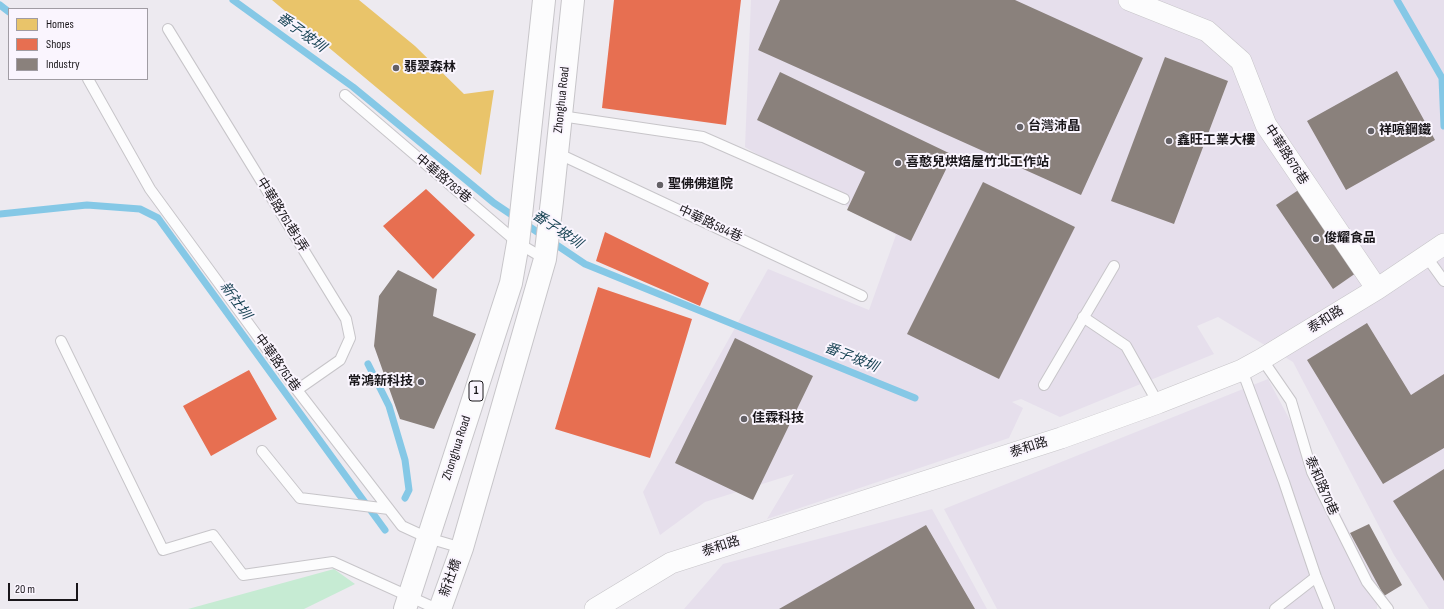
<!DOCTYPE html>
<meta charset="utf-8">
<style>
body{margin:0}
#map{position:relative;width:1444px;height:609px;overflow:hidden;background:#edeaf0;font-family:"Sofia Sans Condensed",sans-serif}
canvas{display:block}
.legend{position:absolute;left:8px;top:8px;width:140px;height:72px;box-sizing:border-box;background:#faf5fe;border:1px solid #a09ca3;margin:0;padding:5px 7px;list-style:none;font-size:12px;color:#19161a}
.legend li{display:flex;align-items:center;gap:8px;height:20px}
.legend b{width:20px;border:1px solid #a09ca3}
.scale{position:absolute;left:8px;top:583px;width:70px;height:18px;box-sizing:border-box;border:2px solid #19161a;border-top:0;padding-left:5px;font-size:12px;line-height:14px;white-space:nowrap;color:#19161a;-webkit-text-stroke:3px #faf5fe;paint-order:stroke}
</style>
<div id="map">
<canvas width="1444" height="609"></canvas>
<ul class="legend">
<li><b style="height:11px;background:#e9c46a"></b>Homes</li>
<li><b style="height:11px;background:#e76f51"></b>Shops</li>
<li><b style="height:11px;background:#8a817c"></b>Industry</li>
</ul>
<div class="scale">20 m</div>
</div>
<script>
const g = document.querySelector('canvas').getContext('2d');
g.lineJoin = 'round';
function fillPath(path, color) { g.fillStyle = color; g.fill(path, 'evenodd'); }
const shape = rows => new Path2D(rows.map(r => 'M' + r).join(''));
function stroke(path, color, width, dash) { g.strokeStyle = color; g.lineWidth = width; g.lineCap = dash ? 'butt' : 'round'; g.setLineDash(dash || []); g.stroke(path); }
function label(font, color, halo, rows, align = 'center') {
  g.font = font + ' "Sofia Sans Condensed","Noto Sans TC",sans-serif'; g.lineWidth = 4; g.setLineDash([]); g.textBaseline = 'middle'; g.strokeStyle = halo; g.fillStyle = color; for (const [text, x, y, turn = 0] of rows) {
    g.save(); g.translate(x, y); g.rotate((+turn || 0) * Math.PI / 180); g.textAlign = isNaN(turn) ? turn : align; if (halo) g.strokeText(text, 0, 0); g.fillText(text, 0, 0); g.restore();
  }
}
const built = shape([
 [751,0,1444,0,1444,609,1429,609,1394,555,1293,362,1218,317,1197,326,1214,354,1060,417,1021,399,1012,402,1023,408,1009,438,767,519,794,474,705,502,660,535,643,492,768,269,869,310,896,235,745,147],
 [1268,379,1378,585,1377,609,997,609,944,509],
 [932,509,987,609,684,609,723,564]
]);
const green = shape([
 [334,569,355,584,304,609,188,609]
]);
const homes = shape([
 [272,0,359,0,415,46,464,94,494,90,481,175]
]);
const shops = shape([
 [614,0,741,0,726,125,602,108],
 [426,189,475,235,433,279,383,226],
 [605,232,709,283,700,306,596,261],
 [598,287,692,319,650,458,555,429],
 [249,370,277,419,211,456,183,406]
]);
const industry = shape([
 [780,0,1015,0,1143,58,1081,195,758,50],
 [1165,57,1228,81,1174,224,1111,201],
 [1397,71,1435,140,1346,190,1307,121],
 [780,72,953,155,911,241,847,210,865,172,757,120],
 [983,182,1075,227,999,379,907,334],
 [1300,189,1356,273,1333,289,1276,205],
 [398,270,437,289,433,316,476,334,434,429,400,419,374,346,379,296],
 [1367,323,1411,395,1444,374,1444,448,1383,484,1307,360],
 [735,338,813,376,753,500,675,463],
 [1444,469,1444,581,1393,501],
 [1369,524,1402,585,1384,596,1350,533],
 [926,525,975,609,779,609]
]);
const stream = shape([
 [233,0,353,87,494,203,585,264,915,398],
 [1397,0,1442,78,1444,126],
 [0,5,9,12],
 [0,214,87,205,140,209,158,218,385,530],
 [368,364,389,406,405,460,409,490,405,498]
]);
const lane = shape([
 [168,29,346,319,350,338,340,360,297,390],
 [88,79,150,189,297,390,402,526,428,538,462,548],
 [345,95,518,243,545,259],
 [561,116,703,137,844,199],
 [557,153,862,296],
 [1426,256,1444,281],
 [1083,317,1126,346,1158,403],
 [61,341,163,550,213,535,243,575,333,562,437,609],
 [1262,359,1291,401,1312,472,1367,582,1388,609],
 [1242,370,1284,482,1316,577,1329,609],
 [1044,385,1114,266],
 [262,451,300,498,389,509],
 [1275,609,1316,577]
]);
const street = shape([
 [1129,0,1207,31,1241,61,1266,125,1377,289],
 [595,609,671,563,1061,438,1158,403,1242,370,1262,359,1377,289,1444,244]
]);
const primary = shape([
 [405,609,511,283,518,243,544,0],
 [440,609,462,548,545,259,552,201,573,0]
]);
const markers = [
 [396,68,4,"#636065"],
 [1020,127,4,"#636065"],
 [1371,131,4,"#636065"],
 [1169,141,4,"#636065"],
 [898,163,4,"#636065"],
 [660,185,4,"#636065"],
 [1316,239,4,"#636065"],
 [421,382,4,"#636065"],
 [744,419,4,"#636065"]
];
const shields = [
 [476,391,14]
];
const shieldNames = [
 ["1",476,391]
];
const poiNames = [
 ["翡翠森林",404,68],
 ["台灣沛晶",1028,127],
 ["祥喨鋼鐵",1379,131],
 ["鑫旺工業大樓",1177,141],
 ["喜憨兒烘焙屋竹北工作站",906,163],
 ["聖佛佛道院",668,185],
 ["俊耀食品",1324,239],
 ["常鴻新科技",413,382,"right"],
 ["佳霖科技",752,419]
];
const streetNames = [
 ["Zhonghua Road",562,100,-84],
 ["中華路676巷",1286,155,57],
 ["中華路783巷",443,179,40],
 ["中華路761巷1弄",282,215,58],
 ["中華路584巷",710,224,25],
 ["泰和路",1326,320,-32],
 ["中華路761巷",277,363,54],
 ["Zhonghua Road",457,448,-72],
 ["泰和路",1029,448,-18],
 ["泰和路70巷",1321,486,66],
 ["泰和路",721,547,-18],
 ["新社橋",451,578,-70]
];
const waterNames = [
 ["番子坡圳",301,33,36],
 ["番子坡圳",557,230,34],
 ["新社圳",235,301,54],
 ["番子坡圳",851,358,22]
];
fillPath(built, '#e6dfec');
fillPath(green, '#c6ebd3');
fillPath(homes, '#e9c46a');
fillPath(shops, '#e76f51');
fillPath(industry, '#8a817c');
stroke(stream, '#85c8e6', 7);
stroke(lane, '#c7c5c9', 12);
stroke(street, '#c7c5c9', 22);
stroke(primary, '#c7c5c9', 24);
stroke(lane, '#fcfcfd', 10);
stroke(street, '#fcfcfd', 21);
stroke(primary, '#fcfcfd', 22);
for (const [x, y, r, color] of markers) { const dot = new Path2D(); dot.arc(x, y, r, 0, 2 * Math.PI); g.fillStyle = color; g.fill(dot); stroke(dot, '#faf5fe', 1.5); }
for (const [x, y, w] of shields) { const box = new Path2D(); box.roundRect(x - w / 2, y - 10, w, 20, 3); g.fillStyle = '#faf5fe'; g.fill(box); stroke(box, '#19161a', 1); }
label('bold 12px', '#19161a', null, shieldNames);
label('bold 13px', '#19161a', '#faf5fe', poiNames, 'left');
label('13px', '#19161a', '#faf5fe', streetNames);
label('italic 14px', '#1b4556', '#faf5fe', waterNames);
</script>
